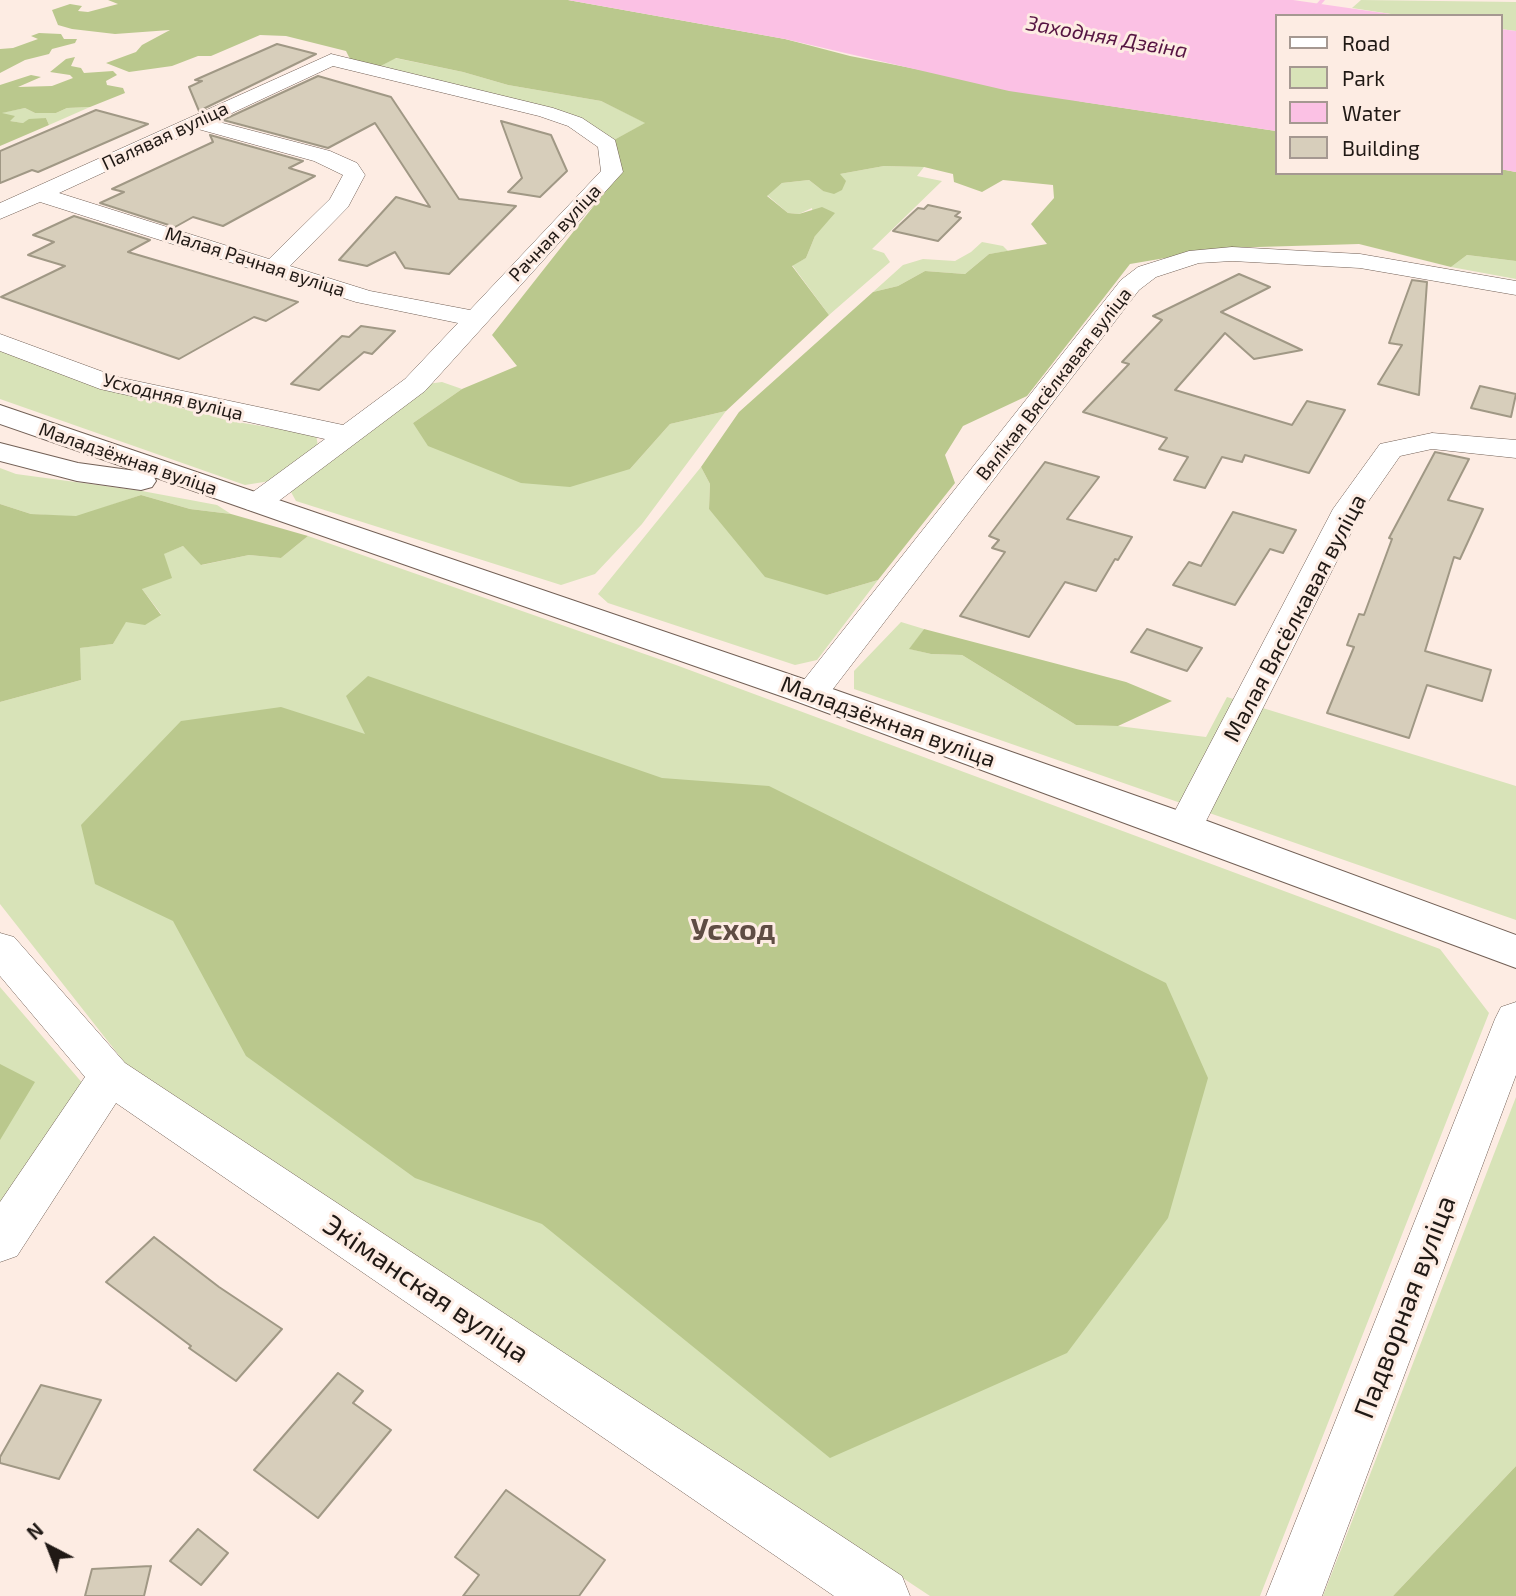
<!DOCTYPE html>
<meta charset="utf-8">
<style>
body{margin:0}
#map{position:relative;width:1516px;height:1596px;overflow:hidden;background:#fdece3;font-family:"Exo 2",sans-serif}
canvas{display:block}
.legend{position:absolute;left:1275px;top:14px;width:228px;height:161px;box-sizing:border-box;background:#fdece3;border:2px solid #a59891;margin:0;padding:9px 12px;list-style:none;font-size:21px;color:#201915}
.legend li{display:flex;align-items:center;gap:14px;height:35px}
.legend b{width:35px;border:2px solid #a59891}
.north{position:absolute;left:14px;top:1512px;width:70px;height:70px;-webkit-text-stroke:5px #fdece3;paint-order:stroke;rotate:318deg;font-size:19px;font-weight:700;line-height:28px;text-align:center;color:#201915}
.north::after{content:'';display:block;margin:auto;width:24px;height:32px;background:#201915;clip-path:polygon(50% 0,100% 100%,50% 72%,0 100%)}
</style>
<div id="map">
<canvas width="1516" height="1596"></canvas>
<ul class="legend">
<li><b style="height:9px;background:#fff"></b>Road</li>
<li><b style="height:19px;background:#d8e3b8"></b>Park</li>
<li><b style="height:19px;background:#fbc1e4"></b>Water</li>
<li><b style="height:19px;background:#d7cebb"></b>Building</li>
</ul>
<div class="north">N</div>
</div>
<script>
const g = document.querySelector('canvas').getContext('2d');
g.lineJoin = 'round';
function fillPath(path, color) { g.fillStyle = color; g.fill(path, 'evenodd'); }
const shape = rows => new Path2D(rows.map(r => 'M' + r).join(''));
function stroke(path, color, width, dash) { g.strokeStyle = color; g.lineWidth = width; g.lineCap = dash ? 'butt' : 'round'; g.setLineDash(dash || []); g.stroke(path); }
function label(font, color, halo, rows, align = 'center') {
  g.font = font + ' "Exo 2",sans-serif'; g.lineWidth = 6; g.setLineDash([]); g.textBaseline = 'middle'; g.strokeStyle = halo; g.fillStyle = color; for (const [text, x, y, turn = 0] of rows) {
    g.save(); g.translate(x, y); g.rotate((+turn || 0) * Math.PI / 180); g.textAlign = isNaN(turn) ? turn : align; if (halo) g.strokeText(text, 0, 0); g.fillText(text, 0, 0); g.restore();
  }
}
const green = shape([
 [1361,0,1516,2,1516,31,1500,29,1500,16,1404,16,1352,8],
 [395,58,463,72,508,85,601,101,646,123,612,141,580,121,379,67],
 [90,107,49,125,46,118,23,123,9,121,0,113,25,108,35,113,56,113,67,108],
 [884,166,924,167,917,176,942,181,872,249,884,253,890,262,829,315,792,265,806,258,815,236,812,208,799,214,788,213,767,195,782,183,809,180,823,191,840,174],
 [982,242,1003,246,1008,251,989,254,965,274,925,271,898,286,873,292,903,265,923,259,955,261,971,252],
 [1467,255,1516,261,1516,279,1451,267],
 [0,351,101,388,237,422,316,435,318,446,270,481,245,485,0,399],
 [442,382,462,389,413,423,630,469,670,424,726,411,642,524,595,574,561,585,296,501,291,492,297,483,427,384],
 [701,467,710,484,709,509,827,595,878,580,817,660,795,665,608,603,598,594],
 [0,468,16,474,142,491,217,505,231,514,190,509,141,495,76,517,31,514,0,504],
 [308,536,676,665,1440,949,1489,1013,1260,1596,930,1596,125,1063,0,904,0,702,81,680,79,648,113,644,126,621,161,614,142,589,163,554,183,546,202,565,249,555,281,558],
 [901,622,924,629,910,649,931,654,962,655,1076,725,1118,726,1206,737,1227,697,1516,786,1516,920,854,689,854,671],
 [0,987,84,1085,0,1209],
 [1516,1097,1516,1466,1393,1596,1323,1596]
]);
const forest = shape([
 [108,0,568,0,785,39,850,56,1084,102,1276,131,1276,173,1500,173,1500,169,1516,172,1516,261,1467,255,1451,267,1359,244,1224,248,1130,264,1027,396,963,426,945,455,955,483,878,580,827,595,765,577,709,509,710,484,701,467,739,412,873,292,898,286,925,271,965,274,989,254,1047,244,1031,224,1054,198,1053,185,1003,180,982,192,954,182,953,174,924,167,884,166,840,174,846,181,842,190,834,194,823,191,809,180,782,183,767,196,788,213,799,214,822,207,835,213,815,236,806,258,792,266,829,315,726,411,670,424,630,469,570,487,521,483,428,446,413,423,462,389,517,366,492,335,622,170,612,141,645,123,601,101,508,85,463,72,396,58,379,67,350,59,346,51,286,36,260,35,211,56,198,56,172,66,129,72,106,63,136,52,142,45,170,30,115,34,72,29,58,25,52,10,70,4,82,6,78,11,88,12,118,4],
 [39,33,61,34,64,39,77,39,75,43,52,49,49,54,25,60,0,73,0,49,13,48,38,39,31,36],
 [75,57,71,66,81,68,84,73,113,71,117,75,106,81,107,85,123,88,125,93,90,107,67,108,56,113,35,113,25,108,2,113,15,116,10,121,23,123,29,119,46,118,49,125,0,146,0,85,31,75,41,77,18,87,52,86,73,78,70,75,50,72,66,59],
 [141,495,190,509,231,514,308,536,281,558,249,555,201,565,183,546,164,554,172,578,142,589,161,615,145,625,126,622,113,644,80,648,81,680,0,702,0,504,31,514,76,516],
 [924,629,1126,682,1172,701,1118,726,1076,725,962,655,931,654,909,649],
 [368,676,662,778,769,786,1166,983,1208,1078,1168,1218,1067,1353,830,1458,542,1224,415,1178,246,1056,173,921,95,884,81,825,181,721,281,707,365,734,346,696],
 [0,1064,35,1082,0,1140],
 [1516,1466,1516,1596,1393,1596]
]);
const water = shape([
 [568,0,1293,0,1404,16,1276,16,1276,131,1009,91,785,39],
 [1500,29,1516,31,1516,172,1500,169]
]);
const stream = shape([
 [1320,0,1325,0,1311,16,1306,16,1320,0]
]);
const building = shape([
 [277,44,316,54,199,111,189,87,202,81,195,80,277,44],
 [318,76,391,97,459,199,516,206,449,274,405,268,395,252,367,266,339,260,396,197,430,207,375,123,328,148,223,120,318,76],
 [96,110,148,124,38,172,32,170,0,183,0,151,96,110],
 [501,121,551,135,567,171,540,197,508,192,522,178,501,121],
 [210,135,303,161,289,168,315,176,223,226,193,217,175,227,100,203,124,192,112,189,213,142,210,135],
 [928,205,960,212,955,216,961,218,938,241,893,231,918,208,924,209,928,205],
 [74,216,150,240,128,252,298,302,266,321,254,317,179,359,1,297,65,266,28,255,54,242,33,235,74,216],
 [1239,274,1270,287,1221,312,1302,350,1254,359,1225,333,1175,390,1292,425,1307,401,1345,410,1309,473,1245,455,1242,462,1222,457,1205,488,1174,480,1188,457,1159,449,1167,438,1083,412,1129,364,1122,362,1162,320,1153,316,1239,274],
 [1412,280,1427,282,1419,395,1378,384,1402,345,1389,343,1412,280],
 [361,326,395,331,372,354,364,352,319,390,291,384,342,336,349,337,361,326],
 [1480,386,1516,394,1511,417,1471,408,1480,386],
 [1435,452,1469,459,1448,500,1483,509,1460,559,1454,557,1425,651,1491,670,1482,701,1427,685,1409,738,1327,713,1354,647,1347,645,1359,614,1364,615,1392,539,1389,538,1435,452],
 [1045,462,1099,477,1067,519,1132,537,1118,560,1115,559,1096,591,1065,582,1029,637,960,616,1005,552,992,548,999,540,989,536,1045,462],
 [1233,512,1296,530,1283,553,1270,549,1235,605,1173,585,1189,562,1201,566,1233,512],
 [1147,629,1202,648,1187,671,1131,652,1147,629],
 [154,1237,219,1287,282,1329,236,1381,189,1348,191,1346,106,1282,154,1237],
 [338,1373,363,1391,353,1403,391,1430,318,1518,254,1470,338,1373],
 [41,1385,101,1400,59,1479,0,1463,0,1457,41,1385],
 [506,1490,605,1560,579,1596,463,1596,479,1575,455,1557,506,1490],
 [198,1529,228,1553,201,1585,170,1561,198,1529],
 [151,1566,144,1596,85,1596,92,1569,151,1566]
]);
const minor = shape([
 [331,54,553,108,582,118,615,140,623,172,425,391,268,509,257,512,246,509,242,503,246,497,325,439,100,389,0,351,0,334,117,377,343,425,405,379,458,323,356,302,40,202,0,219,0,203,331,54],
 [333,66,539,116,568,126,598,147,601,171,470,310,370,291,290,266,348,207,365,175,357,163,330,151,215,121,333,66],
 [198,129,314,161,343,175,330,199,269,259,59,193,198,129],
 [1232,247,1360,254,1516,281,1516,295,1360,268,1232,261,1199,263,1156,277,1139,290,823,702,811,705,799,702,794,694,799,686,1121,280,1138,267,1189,251,1232,247],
 [1432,433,1516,440,1516,458,1432,449,1400,456,1363,509,1198,837,1185,841,1172,837,1166,828,1333,509,1380,444,1432,433],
 [0,933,14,937,125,1063,902,1576,910,1596,834,1596,116,1103,17,1256,0,1262,0,1202,85,1077,0,976,0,933],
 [1516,1002,1516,1075,1322,1596,1266,1596,1495,1019,1501,1007,1516,1002]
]);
const secondary = shape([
 [0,405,824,686,1199,818,1516,935,1516,968,798,702,154,477,156,481,152,487,141,490,77,481,0,461,0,443,78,463,136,471,0,424,0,405]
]);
const farStreetnames = [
 ["Палявая вуліца",165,136,-25],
 ["Рачная вуліца",555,233,-47],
 ["Малая Рачная вуліца",255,262,18],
 ["Вялікая Вясёлкавая вуліца",1054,384,-52],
 ["Усходняя вуліца",173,397,14],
 ["Маладзёжная вуліца",128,459,19]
];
const farWaternames = [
 ["Заходняя Дзвіна",1107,37,10]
];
const streetNames = [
 ["Малая Вясёлкавая вуліца",1295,618,-62],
 ["Маладзёжная вуліца",888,722,20]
];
const nearStreetnames = [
 ["Экіманская вуліца",426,1289,34],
 ["Падворная вуліца",1405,1307,-69]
];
const districtNames = [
 ["Усход",733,930]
];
fillPath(green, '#d8e3b8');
fillPath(forest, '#bac88d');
fillPath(water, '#fbc1e4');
fillPath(stream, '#fbc1e4');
fillPath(building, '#d7cebb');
stroke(building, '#a09885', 2);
stroke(minor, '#726056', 1);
stroke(secondary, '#726056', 2);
fillPath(minor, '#fff');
fillPath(secondary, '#fff');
label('19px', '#201915', '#fdece3', farStreetnames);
label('italic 21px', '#561442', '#fdece3', farWaternames);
label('23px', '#201915', '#fdece3', streetNames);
label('28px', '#201915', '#fdece3', nearStreetnames);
label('bold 30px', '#5f4d44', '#fdece3', districtNames);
</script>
